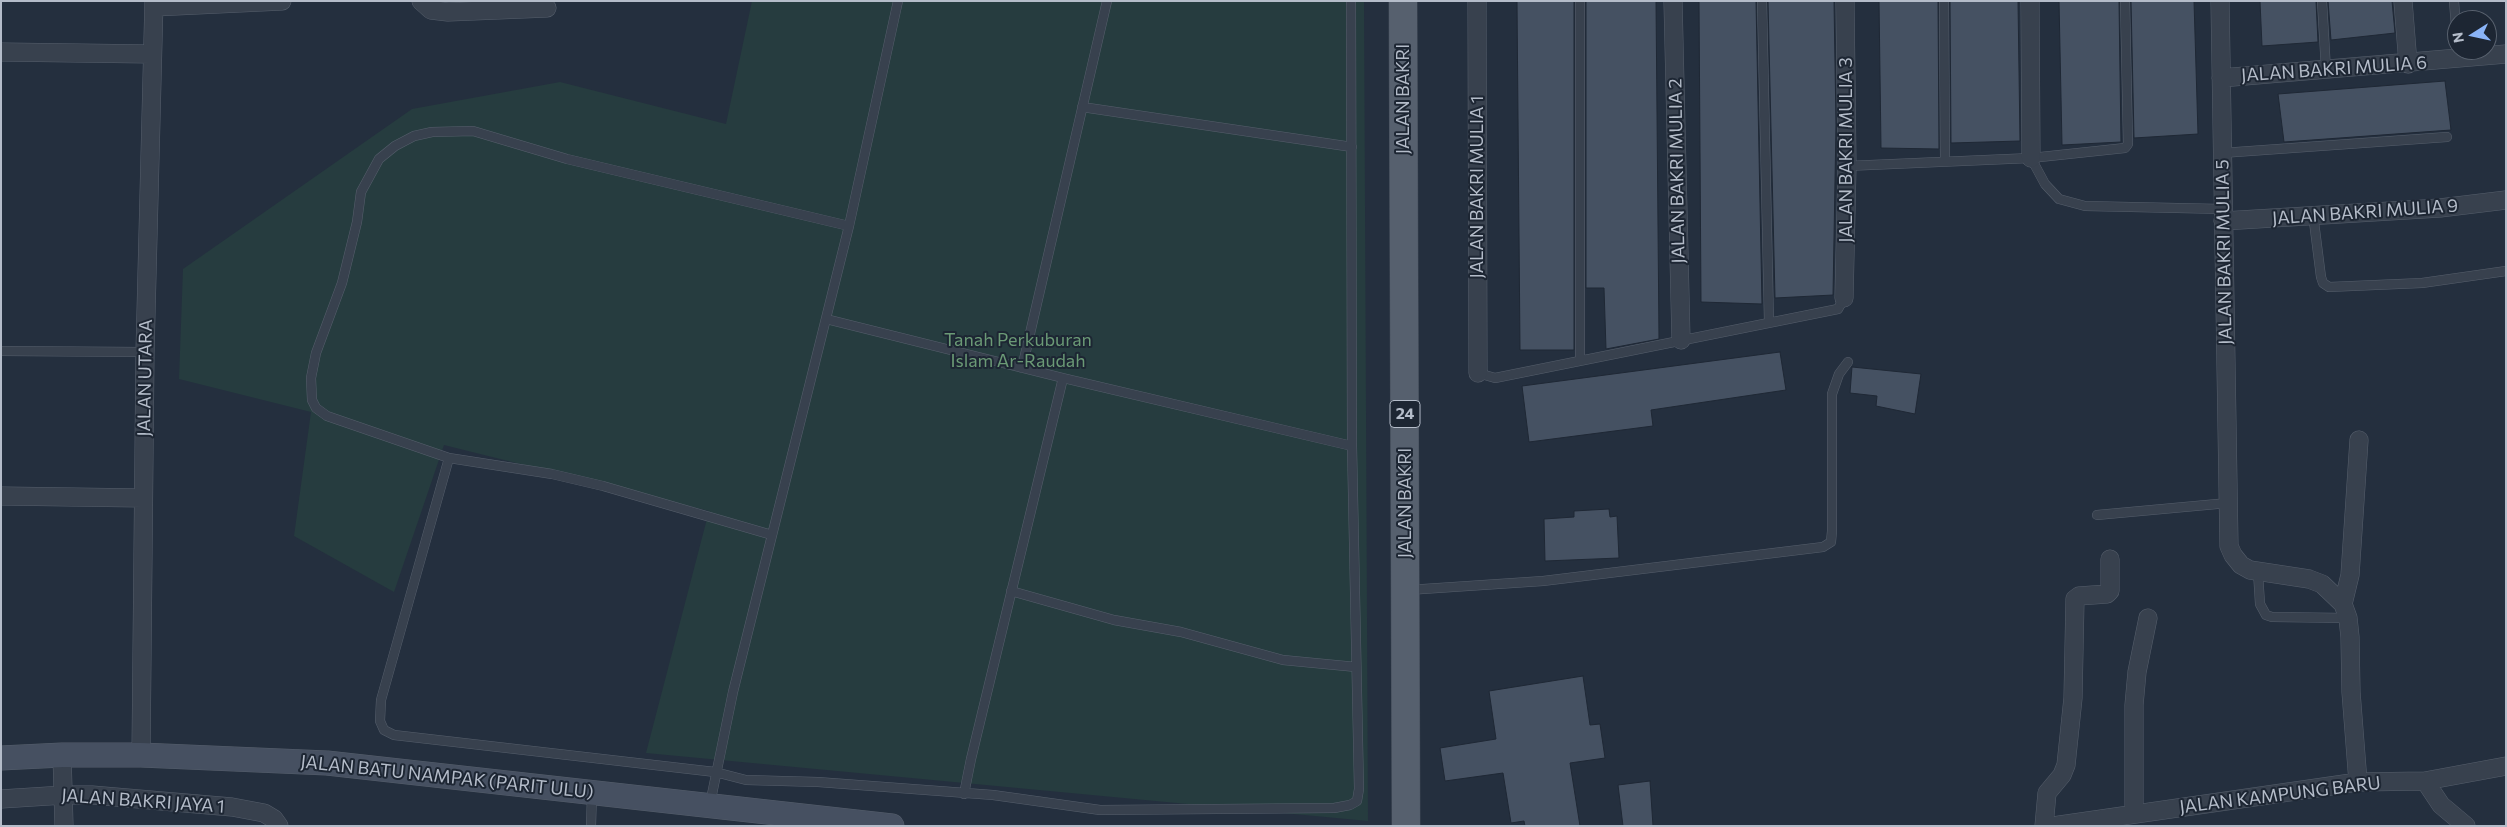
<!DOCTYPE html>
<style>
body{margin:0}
#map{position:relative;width:2507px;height:827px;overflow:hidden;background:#242f3e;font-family:Commissioner,sans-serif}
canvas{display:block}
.frame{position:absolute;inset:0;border:2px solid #b4bcc9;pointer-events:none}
.north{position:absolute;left:2447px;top:10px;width:50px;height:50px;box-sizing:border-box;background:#1d2633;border:1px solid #59626f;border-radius:50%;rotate:260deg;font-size:14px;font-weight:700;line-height:20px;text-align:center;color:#b4bcc9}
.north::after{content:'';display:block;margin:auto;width:18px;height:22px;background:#8ab4f8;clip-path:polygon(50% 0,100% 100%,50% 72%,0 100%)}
</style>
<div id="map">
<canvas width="2507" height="827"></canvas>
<div class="frame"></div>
<div class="north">N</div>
</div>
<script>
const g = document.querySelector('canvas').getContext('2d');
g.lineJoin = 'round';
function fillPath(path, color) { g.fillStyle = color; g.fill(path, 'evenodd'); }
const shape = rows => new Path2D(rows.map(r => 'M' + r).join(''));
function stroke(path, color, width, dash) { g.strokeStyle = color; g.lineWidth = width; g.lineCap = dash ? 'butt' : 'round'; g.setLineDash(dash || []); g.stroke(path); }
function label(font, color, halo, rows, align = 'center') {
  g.font = font + ' Commissioner,sans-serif'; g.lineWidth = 4; g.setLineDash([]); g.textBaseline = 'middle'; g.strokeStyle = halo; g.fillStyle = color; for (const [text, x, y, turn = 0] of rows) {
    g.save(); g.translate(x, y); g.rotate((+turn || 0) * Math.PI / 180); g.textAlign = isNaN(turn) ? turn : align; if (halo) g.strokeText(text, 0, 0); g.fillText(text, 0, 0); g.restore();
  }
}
const green = shape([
 [752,1,1364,1,1368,821,646,753,709,511,444,445,394,592,294,536,311,412,179,379,183,269,412,109,560,82,726,124]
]);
const building = shape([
 [1517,1,1574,1,1574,350,1520,350,1517,1],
 [1586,1,1656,1,1659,339,1606,349,1604,288,1586,288,1586,1],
 [1699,1,1756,1,1762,304,1701,302,1699,1],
 [1768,1,1834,1,1836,125,1833,295,1775,298,1768,1],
 [1879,1,1938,1,1939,149,1881,148,1879,1],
 [1950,1,2018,1,2020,141,1951,143,1950,1],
 [2059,1,2119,1,2121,142,2062,145,2059,1],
 [2131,1,2194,1,2198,134,2134,138,2131,1],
 [2260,1,2316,1,2318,42,2262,46,2260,1],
 [2328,1,2392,1,2395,33,2331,40,2328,1],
 [2445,81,2451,130,2284,142,2278,94,2445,81],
 [1780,352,1786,390,1651,410,1653,426,1529,442,1522,386,1780,352],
 [1852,367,1921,374,1915,414,1876,406,1877,396,1850,393,1852,367],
 [1609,509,1610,517,1617,516,1619,558,1545,561,1544,519,1574,517,1574,511,1609,509],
 [1583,676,1590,725,1600,724,1605,758,1570,763,1580,826,1525,826,1524,821,1511,823,1503,773,1445,781,1440,748,1496,739,1489,691,1583,676],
 [1650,781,1653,826,1623,826,1618,785,1650,781]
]);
const lane = shape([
 [1762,1,1769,322],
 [1944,1,1945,161],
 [2322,1,2326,70],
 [2454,1,2457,40],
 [1082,107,1352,147],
 [2222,153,2447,137],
 [2031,158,2045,184,2059,199,2085,206,2223,209],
 [1847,166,2031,158,2125,148,2128,144,2125,1],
 [2313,214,2321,277,2323,283,2329,287,2422,283,2506,271],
 [826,319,1063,378,1352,446],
 [1,351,145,352],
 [1580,361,1580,1],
 [1022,368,1107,1],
 [1478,373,1495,378,1838,309,1844,298],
 [449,458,381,700,380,721,384,730,394,735,715,772,746,780,818,782,993,795,1100,810,1334,808,1350,805,1357,801,1359,789,1352,446,1351,1],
 [2097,515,2228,503],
 [772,535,603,486,552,474,449,458,327,416,316,408,312,400,311,378,316,353,342,283,357,222,361,192,379,159,395,146,414,136,432,132,473,131,567,159,849,226],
 [2258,572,2260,604,2266,615,2272,617,2348,618],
 [1408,590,1543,581,1823,547,1831,542,1832,531,1832,394,1839,374,1848,362],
 [1011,591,1114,620,1181,632,1283,660,1356,667],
 [964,794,971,759,1063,378],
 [710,804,733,692,849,226,898,1],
 [591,826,592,794]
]);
const street = shape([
 [421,1,431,10,448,12,547,8],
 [1477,1,1478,373],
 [1673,1,1681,340],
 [2030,1,2031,158],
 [2220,1,2229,546,2233,555,2241,565,2250,570,2309,579,2322,584,2343,604,2348,618,2350,637,2351,692,2358,782],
 [2403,1,2408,64],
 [154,7,282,1],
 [1,52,151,54],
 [2221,78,2506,54],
 [2223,221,2440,208,2506,200],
 [1844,298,1847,166,1845,1],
 [1,496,143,498],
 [2343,604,2350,575,2359,440],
 [62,755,64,826],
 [141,755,145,352,154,1],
 [2425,781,2441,805,2466,826],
 [1,799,64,795,92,795,232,807,264,813,274,819,279,826],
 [2134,814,2134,705,2137,672,2148,618],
 [2044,826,2047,793,2062,775,2066,765,2073,698,2075,599,2079,596,2107,594,2110,591,2110,559],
 [2053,826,2358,782,2425,781,2506,766]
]);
const secondary = shape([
 [1,758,62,755,141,755,327,763,892,826]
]);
const primary = shape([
 [1403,1,1406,826]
]);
const shields = [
 [1405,414,30]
];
const shieldNames = [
 ["24",1405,414]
];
const streetNames = [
 ["JALAN BAKRI MULIA 6",2334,69,-4],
 ["JALAN BAKRI",1403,99,-90],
 ["JALAN BAKRI MULIA 3",1846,150,-90],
 ["JALAN BAKRI MULIA 2",1677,171,-91],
 ["JALAN BAKRI MULIA 1",1477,187,-90],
 ["JALAN BAKRI MULIA 9",2365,212,-4],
 ["JALAN BAKRI MULIA 5",2224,252,-91],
 ["JALAN UTARA",145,378,-89],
 ["JALAN BAKRI",1405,503,-90],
 ["JALAN BATU NAMPAK (PARIT ULU)",447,777,6],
 ["JALAN KAMPUNG BARU",2280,795,-7],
 ["JALAN BAKRI JAYA 1",143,801,4]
];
const parkNames = [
 ["Tanah Perkuburan",1018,340],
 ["Islam Ar-Raudah",1018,361]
];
fillPath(green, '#263c3f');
fillPath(building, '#455162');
stroke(building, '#1f2835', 1);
stroke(lane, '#565f6c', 10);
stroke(street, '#565f6c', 19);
stroke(secondary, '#565f6c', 25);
stroke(primary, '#414a57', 29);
stroke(lane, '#38414e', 9);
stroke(street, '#38414e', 18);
stroke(secondary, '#465061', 24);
stroke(primary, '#56606e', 28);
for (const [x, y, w] of shields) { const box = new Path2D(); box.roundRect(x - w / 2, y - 13.5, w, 27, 4); g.fillStyle = '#1d2633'; g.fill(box); stroke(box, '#b4bcc9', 1); }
label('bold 16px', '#b4bcc9', null, shieldNames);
label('18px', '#b4bcc9', '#1d2633', streetNames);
label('18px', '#6b9a76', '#1d2633', parkNames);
</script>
